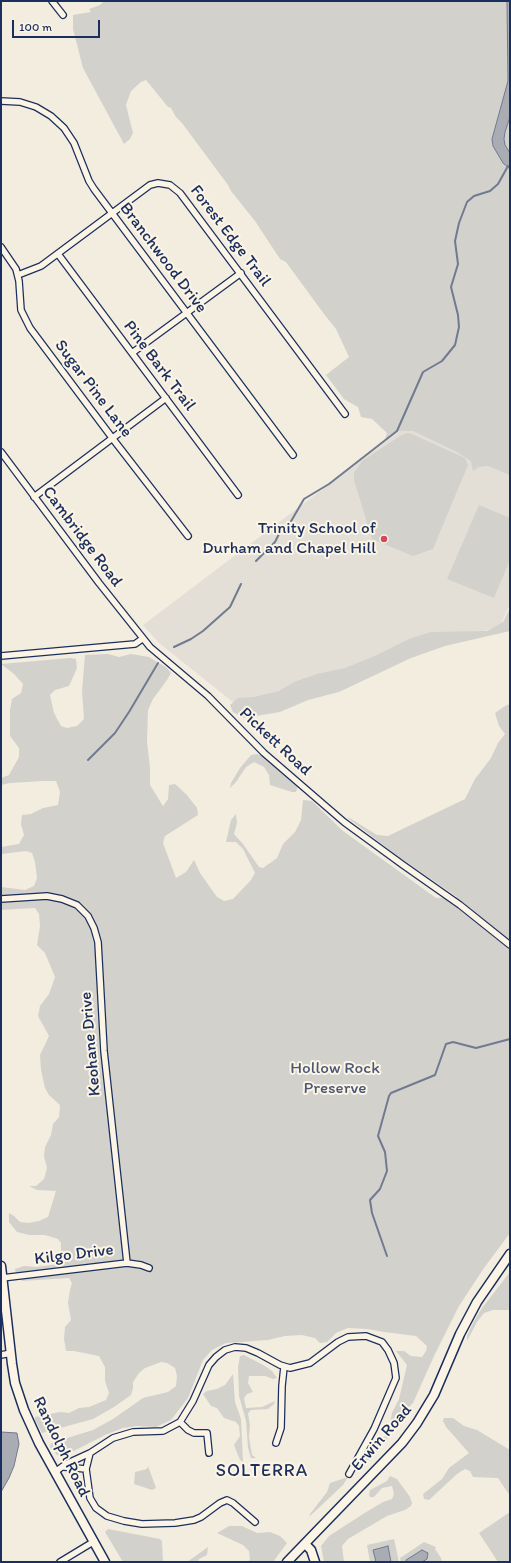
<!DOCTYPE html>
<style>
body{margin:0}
#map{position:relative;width:511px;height:1563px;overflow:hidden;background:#f3ede0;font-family:Itim,sans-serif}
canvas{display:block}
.frame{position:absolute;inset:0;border:2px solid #1b2f5e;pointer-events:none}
.scale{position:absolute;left:12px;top:20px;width:88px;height:18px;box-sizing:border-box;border:2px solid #1b2f5e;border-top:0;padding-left:5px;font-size:12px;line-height:14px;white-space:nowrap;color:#1b2f5e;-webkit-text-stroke:3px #fcf5e5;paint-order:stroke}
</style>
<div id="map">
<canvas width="511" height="1563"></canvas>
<div class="frame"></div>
<div class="scale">100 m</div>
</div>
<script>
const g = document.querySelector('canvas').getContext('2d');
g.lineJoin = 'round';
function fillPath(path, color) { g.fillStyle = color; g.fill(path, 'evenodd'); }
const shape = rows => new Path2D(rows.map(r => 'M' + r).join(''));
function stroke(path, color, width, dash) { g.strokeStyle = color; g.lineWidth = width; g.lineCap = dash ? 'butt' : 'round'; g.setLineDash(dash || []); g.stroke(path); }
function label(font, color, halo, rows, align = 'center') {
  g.font = font + ' Itim,sans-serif'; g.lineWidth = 4; g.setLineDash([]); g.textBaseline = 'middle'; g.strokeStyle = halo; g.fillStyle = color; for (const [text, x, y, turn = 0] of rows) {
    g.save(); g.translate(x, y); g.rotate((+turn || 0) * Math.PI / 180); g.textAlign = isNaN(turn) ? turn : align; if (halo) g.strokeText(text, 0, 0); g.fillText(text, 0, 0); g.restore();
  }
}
const built = shape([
 [405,427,510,474,510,604,500,626,239,707,159,643,143,625]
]);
const green = shape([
 [104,1,510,1,510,475,488,466,479,467,473,471,471,461,457,452,413,431,399,431,384,442,387,433,372,419,361,417,358,407,344,399,326,375,349,357,336,329,324,314,286,262,280,259,255,221,231,191,228,185,182,123,176,117,171,108,168,107,146,80,141,82,131,91,126,105,133,133,130,139,124,144,83,68,73,29,73,15,91,12,89,9,100,5],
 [407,433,412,434,465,458,468,465,433,549,413,556,372,539,354,480,354,473,362,461,400,436],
 [479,505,510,518,510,560,494,598,447,579],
 [510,608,510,631,445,646,411,658,339,692,308,700,280,712,244,718,233,712,230,705,238,698,254,697,279,691,294,682,317,674,345,668,377,655,409,639,431,632,487,631,503,622],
 [108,654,119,657,131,654,149,657,167,668,171,673,167,680,153,699,148,710,147,741,150,768,150,785,163,806,168,799,169,785,175,784,187,795,197,808,198,815,165,836,163,843,176,878,186,872,194,860,200,873,217,897,224,901,233,899,251,880,255,873,243,849,236,842,226,842,231,820,236,814,237,823,234,834,243,844,259,867,263,868,277,858,283,844,295,832,301,820,303,800,312,801,343,831,436,898,457,897,399,857,349,819,348,817,377,835,388,836,465,799,475,779,491,758,498,743,505,734,499,726,495,713,505,706,510,704,510,1233,484,1268,459,1306,434,1356,413,1403,405,1411,399,1425,374,1455,357,1470,361,1462,374,1444,382,1439,388,1433,392,1413,399,1399,407,1365,396,1351,404,1351,411,1356,422,1357,426,1351,427,1346,416,1336,384,1332,367,1329,348,1328,336,1333,327,1342,320,1343,315,1338,302,1335,285,1336,268,1340,226,1343,212,1350,203,1360,188,1398,171,1420,156,1427,137,1426,123,1428,105,1435,66,1455,58,1456,50,1447,51,1443,93,1430,113,1419,143,1398,168,1392,176,1386,177,1376,175,1368,167,1363,161,1362,145,1368,139,1373,133,1382,133,1388,131,1395,114,1407,93,1419,42,1433,35,1420,35,1417,60,1412,69,1413,79,1408,89,1407,106,1400,109,1393,105,1381,105,1367,99,1356,74,1351,66,1351,64,1339,65,1327,71,1320,68,1303,70,1290,72,1283,69,1278,22,1281,16,1274,15,1269,24,1266,36,1267,59,1264,61,1254,61,1243,58,1239,45,1235,29,1235,17,1232,9,1222,9,1213,14,1216,20,1222,28,1223,39,1221,48,1217,56,1191,37,1190,29,1186,36,1186,44,1179,47,1168,44,1156,45,1147,51,1135,53,1124,59,1117,60,1105,49,1095,45,1088,41,1070,40,1055,49,1036,38,1016,40,1006,49,994,55,977,45,953,37,945,40,926,39,914,35,908,1,910,1,887,25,890,34,886,37,878,35,862,32,853,26,851,1,854,1,847,19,844,24,835,21,824,22,815,31,814,43,808,58,805,60,792,56,781,43,781,10,783,1,785,1,778,9,775,19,757,19,748,10,736,10,710,12,699,21,693,23,684,14,674,1,664,70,658,76,659,77,668,69,686,55,690,50,695,54,713,61,726,67,728,77,726,84,719,82,691,85,655],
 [257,754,267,758,298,786,296,792,292,792,270,785,269,775,264,767,254,762,246,767,236,782,230,788,231,783,240,768,251,755],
 [510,1272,510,1310,493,1310,484,1313,477,1322,467,1341,467,1336,474,1321,482,1308],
 [244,1355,265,1366,272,1371,277,1378,273,1379,265,1376,249,1376,248,1383,253,1392,247,1394,244,1398,246,1408,262,1407,275,1401,274,1404,268,1409,251,1410,248,1413,250,1426,249,1437,252,1455,256,1458,251,1458,248,1448,246,1421,239,1396,238,1367,240,1356],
 [233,1374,235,1402,241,1419,243,1462,240,1460,234,1445,240,1436,239,1426,236,1422,224,1418,217,1408,211,1406,203,1394,207,1391,217,1389,225,1385],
 [444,1418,453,1418,464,1426,477,1430,510,1450,510,1496,498,1478,473,1477,470,1471,465,1469,457,1474,429,1500,424,1499,423,1494,442,1479,449,1468,469,1453,446,1427,443,1421],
 [148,1466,156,1488,152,1490,134,1484,135,1472,147,1469],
 [390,1476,397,1479,410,1497,412,1503,411,1506,405,1510,387,1516,348,1539,342,1546,344,1562,324,1562,321,1546,329,1536,363,1514,383,1502,392,1499,394,1494,392,1486,382,1488,374,1497,370,1497,369,1495,370,1490,387,1481],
 [348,1477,343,1485,309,1517,310,1514,327,1492,330,1483],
 [510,1512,510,1562,498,1562,479,1533],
 [229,1526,242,1526,257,1533,270,1532,280,1536,287,1543,273,1562,248,1562,250,1559,249,1551,243,1545,217,1533],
 [108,1529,160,1539,162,1541,163,1562,123,1562,105,1532],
 [394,1539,399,1562,370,1562,367,1545],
 [424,1542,436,1547,435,1549,441,1558,442,1562,401,1562,400,1558],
 [208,1547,207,1555,199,1559,198,1562,187,1562]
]);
const water = shape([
 [507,1,510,1,510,117,505,132,504,139,505,145,510,153,510,169,503,163,493,146,492,139,508,81,507,1],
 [1,1432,17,1433,19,1444,14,1466,9,1478,1,1492,1,1432],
 [388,1546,391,1562,376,1562,373,1550,388,1546],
 [422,1550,428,1553,427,1559,422,1562,407,1562,406,1560,422,1550]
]);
const stream = shape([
 [256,561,275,542,281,530,290,523,304,499,329,484,397,431,423,372,442,361,455,345,459,327,458,315,451,287,458,264,455,241,459,223,467,202,474,196,490,191,498,184,508,166],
 [174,647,191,639,203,631,230,607,241,584],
 [88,760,115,733,129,712,158,663],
 [387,1256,372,1213,370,1200,380,1189,387,1171,385,1152,378,1136,389,1096,391,1093,435,1075,446,1044,453,1042,476,1048,510,1039]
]);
const street = shape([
 [52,1,63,15],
 [1,101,20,102,36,107,51,116,64,128,74,143,89,181,94,189,293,455],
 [1,247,16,269,19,281,21,310,30,328,116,443,188,536],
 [58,254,238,495],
 [18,275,41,266,150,185,158,183,170,185,180,193,345,414],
 [132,353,241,273],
 [1,452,99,583,150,647,208,696,264,753,344,822,403,865,460,905,510,945],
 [34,497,166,398],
 [1,656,135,644,142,639],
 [1,899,47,896,62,899,77,905,88,916,94,928,98,942,104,1051,127,1263],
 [2,1278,127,1263,141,1265,149,1268],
 [1,1355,11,1353],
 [180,1422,188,1430,194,1433,207,1433,209,1453],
 [276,1443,281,1428,282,1386,284,1367],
 [90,1453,86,1469,90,1498,96,1508,107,1516,124,1521,142,1524,175,1523,194,1520,201,1517,220,1503,227,1500,233,1503,255,1522],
 [64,1467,86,1469],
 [55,1472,66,1464,90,1453,113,1438,133,1432,163,1431,180,1422,193,1401,209,1365,216,1357,225,1350,235,1347,246,1348,258,1353,280,1365,290,1368,310,1363,338,1342,348,1337,366,1336,382,1342,388,1350,394,1363,396,1378,374,1429,349,1474],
 [60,1562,93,1542]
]);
const secondary = shape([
 [1,1266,12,1364,15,1383,24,1410,39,1443,105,1562],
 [305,1544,311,1550,315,1562],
 [287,1562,402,1443,417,1423,434,1395,460,1334,477,1302,510,1254]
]);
const markers = [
 [384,539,4,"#d1495b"]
];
const streetNames = [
 ["Forest Edge Trail",230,236,53],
 ["Branchwood Drive",163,258,53],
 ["Pine Bark Trail",159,366,53],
 ["Sugar Pine Lane",93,389,53],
 ["Cambridge Road",82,537,53],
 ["Pickett Road",275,742,43],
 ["Keohane Drive",91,1044,-95],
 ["Kilgo Drive",74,1255,-7],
 ["Erwin Road",382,1438,-49],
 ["Randolph Road",61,1447,64]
];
const poiNames = [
 ["Trinity School of",376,529],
 ["Durham and Chapel Hill",376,549]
];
const parkNames = [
 ["Hollow Rock",335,1069],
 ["Preserve",335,1089]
];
const neighbourhoodNames = [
 ["SOLTERRA",262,1471]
];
fillPath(built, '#e3dfd6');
fillPath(green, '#d3d1cc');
fillPath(water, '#a9acb3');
stroke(water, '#707a91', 1);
stroke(stream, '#707a91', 2);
stroke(street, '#1b2f5e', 8);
stroke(secondary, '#1b2f5e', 11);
stroke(street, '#fcf5e5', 5.5);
stroke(secondary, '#fcf5e5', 8);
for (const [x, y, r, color] of markers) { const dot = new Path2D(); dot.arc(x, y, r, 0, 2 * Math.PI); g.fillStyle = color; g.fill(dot); stroke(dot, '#fcf5e5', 1.5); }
label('17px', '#1b2f5e', '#fcf5e5', streetNames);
label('17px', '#1b2f5e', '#fcf5e5', poiNames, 'right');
label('17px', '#49587a', '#fcf5e5', parkNames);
g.letterSpacing = '1px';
label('18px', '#1b2f5e', '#fcf5e5', neighbourhoodNames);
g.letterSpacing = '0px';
</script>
